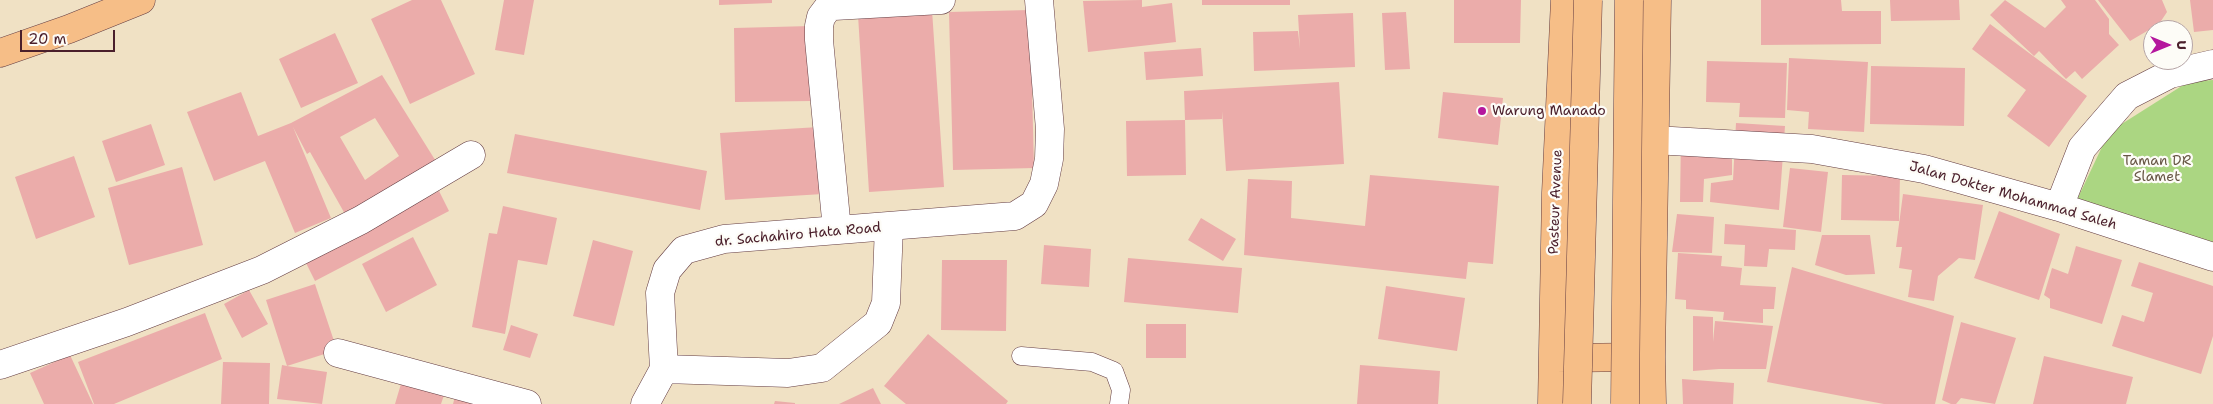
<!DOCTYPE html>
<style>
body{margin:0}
#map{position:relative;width:2213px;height:404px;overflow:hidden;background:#f0e1c4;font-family:"Shantell Sans",sans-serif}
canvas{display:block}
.north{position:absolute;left:2143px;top:20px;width:50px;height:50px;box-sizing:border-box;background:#fdfcf7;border:1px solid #b5a4a5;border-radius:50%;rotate:90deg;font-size:14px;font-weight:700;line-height:20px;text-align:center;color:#4a1f2b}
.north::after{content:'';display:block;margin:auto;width:18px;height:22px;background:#b5179e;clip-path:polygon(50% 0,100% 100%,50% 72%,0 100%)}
.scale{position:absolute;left:20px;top:30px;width:95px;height:22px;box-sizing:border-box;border:2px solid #4a1f2b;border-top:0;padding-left:6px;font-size:15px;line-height:18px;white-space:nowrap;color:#4a1f2b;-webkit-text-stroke:4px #fdfcf7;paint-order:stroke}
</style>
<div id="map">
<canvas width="2213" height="404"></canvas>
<div class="north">U</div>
<div class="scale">20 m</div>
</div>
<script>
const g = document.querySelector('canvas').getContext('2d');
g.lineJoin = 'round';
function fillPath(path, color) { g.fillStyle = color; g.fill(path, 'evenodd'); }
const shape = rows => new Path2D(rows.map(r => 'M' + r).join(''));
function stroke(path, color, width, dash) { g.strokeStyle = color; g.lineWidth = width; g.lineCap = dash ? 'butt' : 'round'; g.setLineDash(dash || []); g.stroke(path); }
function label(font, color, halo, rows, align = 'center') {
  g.font = font + ' "Shantell Sans",sans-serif'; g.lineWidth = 4.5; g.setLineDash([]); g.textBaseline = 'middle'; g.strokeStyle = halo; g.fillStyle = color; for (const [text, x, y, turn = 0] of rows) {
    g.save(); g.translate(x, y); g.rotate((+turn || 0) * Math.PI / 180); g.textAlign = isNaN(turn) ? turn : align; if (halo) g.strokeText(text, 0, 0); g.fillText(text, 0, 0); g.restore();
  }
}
const green = shape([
 [2213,80,2213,244,2075,204,2109,132,2188,82]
]);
const building = shape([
 [412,0,441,0,475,74,410,104,371,19],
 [504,0,534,0,524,55,495,50],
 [719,0,772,0,772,3,719,5],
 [1142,0,1142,7,1172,3,1176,42,1088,52,1083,1],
 [1202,0,1290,0,1290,5,1202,5],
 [1454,0,1521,0,1520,43,1454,43],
 [1761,0,1841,0,1842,11,1881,11,1881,44,1761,45],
 [1890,0,1959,0,1960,20,1891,21],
 [2005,0,2045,28,2066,7,2061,0,2095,0,2109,19,2109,34,2119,45,2082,79,2075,71,2066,79,2039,51,2034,56,1990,15],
 [2098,0,2162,0,2167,12,2159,24,2130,41],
 [2190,0,2213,0,2213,30,2194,32],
 [932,10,944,187,869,192,858,15],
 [1030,10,1034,168,953,170,949,12],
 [1406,12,1410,69,1385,70,1382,13],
 [1353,13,1355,67,1254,71,1253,32,1298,31,1300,49,1298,15],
 [1990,24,2087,96,2049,147,2007,116,2026,90,1972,49],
 [811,26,812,101,735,102,734,28],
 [335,33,358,83,301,108,279,59],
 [1201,48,1203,76,1146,80,1144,52],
 [1789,58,1868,62,1864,132,1808,129,1809,112,1787,110],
 [1707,61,1787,63,1785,118,1739,117,1740,103,1706,102],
 [1871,66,1965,68,1964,126,1870,124],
 [382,75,437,163,413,178,411,174,360,211,345,214,310,152,307,154,293,127,331,218,295,233,265,161,214,181,187,112,241,92,258,136,291,123],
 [375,118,399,156,365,180,340,137],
 [1339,82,1344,164,1226,171,1222,111,1222,119,1185,120,1184,91],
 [1443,92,1503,98,1498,145,1438,138],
 [1185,120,1186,175,1127,176,1126,121],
 [1736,123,1785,126,1779,210,1710,202,1711,183,1733,180],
 [151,124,165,165,116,182,102,141],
 [819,127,823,194,725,200,720,133],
 [515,134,707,171,700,210,507,173],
 [1681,136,1732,150,1732,175,1704,179,1703,202,1680,202],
 [74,156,95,217,36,239,15,177],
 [182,167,203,245,129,265,108,188],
 [1790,168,1828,172,1821,232,1783,227],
 [1370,175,1499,186,1493,264,1468,262,1466,279,1244,255,1248,179,1292,181,1291,218,1365,226],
 [1842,175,1900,176,1899,221,1841,220],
 [439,191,449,211,315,281,305,261],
 [1903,194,1983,205,1975,260,1959,258,1938,276,1934,301,1908,297,1912,270,1899,268,1902,247,1896,247],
 [503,206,557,218,547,265,518,260,505,334,472,327,489,233,497,234],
 [1999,211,2060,234,2039,300,1974,278],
 [1677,214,1714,217,1712,253,1672,252],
 [1201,218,1236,239,1223,261,1188,240],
 [1725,224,1796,230,1795,250,1769,249,1767,267,1744,266,1745,245,1724,244],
 [1822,235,1870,235,1875,274,1846,275,1815,265],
 [413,237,437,285,386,312,362,264],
 [593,240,633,251,614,326,573,316],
 [1044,245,1091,249,1089,287,1041,284],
 [2076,246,2122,260,2102,324,2050,308,2050,299,2044,295,2052,268,2068,274],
 [1678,253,1722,256,1721,266,1742,268,1740,285,1776,287,1774,309,1763,309,1763,323,1723,320,1724,312,1686,309,1686,300,1675,299],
 [1128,258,1242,268,1238,313,1124,302],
 [942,260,1007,260,1006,331,941,330],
 [2139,262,2213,286,2213,336,2201,374,2112,346,2122,315,2144,322,2153,293,2131,286],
 [1792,267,1954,316,1935,404,1884,404,1767,382],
 [315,284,337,350,287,366,327,372,322,404,277,399,282,365,287,366,266,300],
 [1386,286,1465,298,1457,351,1378,339],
 [249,290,268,324,242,338,224,304],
 [205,313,222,359,114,404,94,404,78,362],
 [1693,316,1713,317,1713,342,1715,321,1773,326,1766,369,1719,369,1693,371],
 [1961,322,2016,338,1995,404,1961,398,1956,404,1951,404,1942,400],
 [1146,324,1186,324,1186,358,1146,358],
 [511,325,538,334,530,358,503,350],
 [928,334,1008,401,1006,404,906,404,884,386],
 [70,355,93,404,44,404,30,373],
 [2044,356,2133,377,2126,404,2033,404],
 [223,362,270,363,269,404,221,404],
 [1360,365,1440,371,1438,404,1357,404],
 [403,377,446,389,441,404,395,404],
 [1682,379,1734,383,1733,404,1683,404],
 [873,388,881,404,839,404],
 [457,389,475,404,453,404],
 [775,401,795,403,795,404,774,404]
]);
const lane = shape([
 [1021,356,1092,362,1114,371,1121,390,1119,404]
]);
const street = shape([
 [1654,140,1812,149,1924,169,2059,207,2213,257],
 [2059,207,2082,148,2127,96,2170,74,2213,64],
 [837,230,819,40,819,26,821,17,827,9,834,6,941,0],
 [338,353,527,404],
 [0,365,127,322,262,270,361,220,471,155],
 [664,369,788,373,822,368,878,323,886,303,889,226],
 [645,404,664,369,660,293,667,270,684,250,724,239,1015,216,1034,204,1044,184,1049,159,1050,129,1039,0]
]);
const primary = shape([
 [0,53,69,29,141,0]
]);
const highway = shape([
 [1556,358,1648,357],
 [1552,404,1556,193,1565,0],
 [1652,404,1651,357,1657,0]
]);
const highwayBridge = shape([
 [1577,404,1588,0],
 [1625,404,1629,0]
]);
const markers = [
 [1482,111,5,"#b5179e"]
];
const poiNames = [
 ["Warung Manado",1492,111]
];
const parkNames = [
 ["Taman DR",2157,161],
 ["Slamet",2157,177]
];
const streetNames = [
 ["Jalan Dokter Mohammad Saleh",2013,196,16],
 ["Pasteur Avenue",1556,202,-88],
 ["dr. Sachahiro Hata Road",798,235,-5]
];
fillPath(green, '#abd682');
fillPath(building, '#ebacaa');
stroke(lane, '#633c42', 19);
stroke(street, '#633c42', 29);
stroke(primary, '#633c42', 29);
stroke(highway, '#633c42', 29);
stroke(lane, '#fff', 18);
stroke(street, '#fff', 28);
stroke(primary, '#f6be87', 28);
stroke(highway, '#f6be87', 28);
stroke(highwayBridge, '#633c42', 29, []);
stroke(highwayBridge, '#f6be87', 28);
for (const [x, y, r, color] of markers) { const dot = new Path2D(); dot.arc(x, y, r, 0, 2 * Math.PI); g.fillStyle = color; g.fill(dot); stroke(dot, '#fdfcf7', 2); }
label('14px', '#4a1f2b', '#fdfcf7', poiNames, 'left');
label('14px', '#675645', '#fdfcf7', parkNames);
label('14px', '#4a1f2b', '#fdfcf7', streetNames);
</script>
